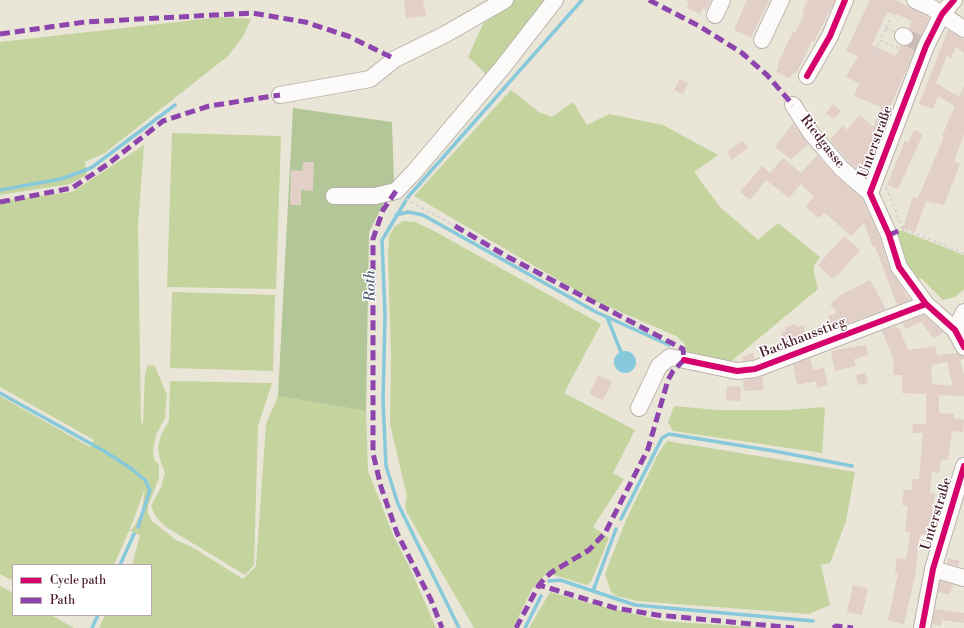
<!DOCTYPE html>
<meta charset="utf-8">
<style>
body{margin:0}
#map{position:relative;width:964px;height:628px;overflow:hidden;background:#e9e5d7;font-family:"Libre Bodoni",serif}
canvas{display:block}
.legend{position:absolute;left:12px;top:564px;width:140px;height:52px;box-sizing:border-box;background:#fff;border:1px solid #b7a5aa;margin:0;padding:5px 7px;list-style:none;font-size:12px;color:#4a1f2b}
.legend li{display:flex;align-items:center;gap:8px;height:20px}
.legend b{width:20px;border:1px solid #b7a5aa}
</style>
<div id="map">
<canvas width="964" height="628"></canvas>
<ul class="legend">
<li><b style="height:5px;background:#d6006c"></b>Cycle path</li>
<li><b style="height:5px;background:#8e44ad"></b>Path</li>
</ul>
</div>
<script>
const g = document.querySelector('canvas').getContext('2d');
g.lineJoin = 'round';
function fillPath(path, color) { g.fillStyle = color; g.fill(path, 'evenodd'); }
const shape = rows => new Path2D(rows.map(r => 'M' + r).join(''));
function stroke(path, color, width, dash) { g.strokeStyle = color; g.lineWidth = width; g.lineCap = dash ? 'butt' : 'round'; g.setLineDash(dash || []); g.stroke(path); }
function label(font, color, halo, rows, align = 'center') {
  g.font = font + ' "Libre Bodoni",serif'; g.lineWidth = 3; g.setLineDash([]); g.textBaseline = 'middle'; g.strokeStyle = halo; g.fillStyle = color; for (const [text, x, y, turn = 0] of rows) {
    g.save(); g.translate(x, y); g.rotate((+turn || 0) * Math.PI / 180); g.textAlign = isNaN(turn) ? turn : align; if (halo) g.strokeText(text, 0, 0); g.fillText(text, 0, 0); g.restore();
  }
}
const green = shape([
 [515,0,551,0,489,77,468,57,483,24],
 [221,17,251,19,244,35,228,56,105,153,85,162,87,175,70,184,0,195,0,42],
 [511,90,539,112,552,117,573,102,587,125,609,114,663,125,718,155,694,172,720,207,758,240,778,223,820,257,814,266,814,273,818,289,728,364,688,355,684,343,676,336,593,300,414,196],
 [172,133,281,136,276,289,167,287],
 [144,145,138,225,141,422,143,425,145,374,148,365,155,366,167,395,165,418,156,435,153,450,154,459,159,465,159,478,148,506,148,514,152,521,176,540,192,547,243,579,256,566,266,424,278,396,366,411,368,471,394,537,410,568,436,628,99,628,105,615,151,615,151,565,132,565,140,535,130,531,135,525,142,511,145,488,134,519,114,565,13,565,13,581,0,574,0,396,90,447,94,440,0,387,0,201,72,192],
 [403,221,415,222,436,232,601,324,564,393,635,430,613,473,624,479,593,527,609,538,591,582,587,585,547,573,532,589,513,628,474,628,407,513,405,506,407,496,390,424,391,356,388,254,389,236,395,226],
 [900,230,964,255,964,289,955,297,943,300,921,278,916,281,903,260,894,232],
 [172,292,275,295,273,371,170,368],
 [170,381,272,383,258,426,254,565,245,575,166,527,156,517,151,506,161,487,165,473,160,459,158,448,161,435,169,421],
 [674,406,717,410,789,410,825,407,822,453,673,431,668,422],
 [667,441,855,472,846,521,830,563,821,565,830,605,809,614,637,601,617,596,611,592,605,574,626,520,658,454],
 [0,586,13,593,13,615,51,615,74,628,0,628],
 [550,592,608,608,664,621,764,628,529,628]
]);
const forest = shape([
 [293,108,392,122,394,183,369,232,366,411,278,396]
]);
const water = shape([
 '614 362a11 11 0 1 1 22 0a11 11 0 1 1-22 0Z'
]);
const stream = shape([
 [0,190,61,179,91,168,175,105],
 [396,215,408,212,423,215,596,312,669,345],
 [607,317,621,352],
 [0,393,104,451,132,469,145,480,150,490,138,527],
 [621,519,662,438,669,434,774,451,852,466],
 [120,565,134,534],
 [549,581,560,580,635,605,813,621],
 [593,591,616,529],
 [92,628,98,615],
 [459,628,398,504,386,466,383,400,385,315,382,240,408,197,582,0],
 [525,628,541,596]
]);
const building = shape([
 [404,0,423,0,426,16,406,18],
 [685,0,711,0,706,10,703,8,700,14,686,7,689,2],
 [747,0,769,0,751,38,734,30],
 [808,0,835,0,814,42,812,41,796,74,793,73,790,78,776,72,779,66,777,65,793,32,795,33,805,13,802,12],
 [870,0,896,0,929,18,885,119,879,142,864,176,849,162,830,140,843,125,847,130,859,115,874,127,881,107,854,96,859,84,846,76,858,56,846,51],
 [887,12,895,15,896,14,912,21,909,28,913,32,914,41,910,45,901,45,896,56,872,45],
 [948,30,964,39,964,53,956,47,951,58,947,55,936,83,959,97,964,86,964,134,954,161,960,164,944,205,926,201,915,232,903,228,913,197,918,198,944,137,942,136,955,106,938,96,933,109,919,104],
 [680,79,688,83,683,94,674,90],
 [833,104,841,111,834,119,826,113],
 [793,123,808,144,791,159,775,147],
 [914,130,923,134,898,189,887,185,905,141,908,143],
 [743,141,748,148,732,160,727,152],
 [817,155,836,176,862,199,880,238,890,270,910,300,897,305,875,246,873,247,864,223,851,236,824,212,819,218,805,207,814,197,801,184,789,198,766,180,750,200,740,192,762,166,770,173,783,158,801,173],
 [303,162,314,162,313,191,301,190,301,205,290,205,291,170,302,171],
 [844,236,860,250,842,270,843,271,832,278,818,265],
 [870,280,886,309,833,329,828,316,837,313,830,304,844,293],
 [924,315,943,332,934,339,921,322,905,329,903,323],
 [796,324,797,327,803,325,807,339,786,347,781,333,786,331,785,327],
 [896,326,897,328,899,328,908,350,936,346,937,355,957,353,964,356,964,359,960,360,964,376,964,396,939,395,939,413,954,414,954,418,964,420,963,432,952,431,948,460,941,459,939,473,932,472,930,493,935,493,929,535,921,534,919,541,915,576,904,624,888,620,898,574,895,573,897,558,906,559,908,549,910,532,905,531,908,506,902,505,904,490,911,490,913,479,919,479,923,433,912,433,913,424,926,424,926,394,902,393,902,375,893,375,894,360,882,331],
 [947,362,953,386,932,384,931,365],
 [866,345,868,355,854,359,856,366,835,371,831,351],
 [753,353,755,359,744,361,742,357],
 [810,358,813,370,824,368,828,385,817,388,816,381,797,385,793,365],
 [865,373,868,383,858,385,856,375],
 [598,375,612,382,603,400,589,394],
 [763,377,763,390,744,391,743,380],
 [727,386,741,387,740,401,726,400],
 [948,558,960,561,958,566,947,563],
 [940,581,954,585,949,594,938,592],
 [853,585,868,588,862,615,847,612],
 [935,609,964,613,964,623,942,620,941,626,932,624]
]);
const minorTunnel = shape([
 [905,37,918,43]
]);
const path = shape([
 [886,28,903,36,897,48,880,40,886,28],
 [886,28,891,17],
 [875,51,880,40],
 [886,187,903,229,964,253],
 [406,199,455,226]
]);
const minor = shape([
 [915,0,932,8,964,29],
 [954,0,942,14,926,46,870,193,889,235,899,267,926,304,955,330,964,347],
 [715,15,722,0],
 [903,36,905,37],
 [762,40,781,0],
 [807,76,830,36,845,0],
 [280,95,370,79,395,59,444,35,505,0],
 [793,105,811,133,842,169,870,193],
 [334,196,375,196,396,191,414,172,502,68,555,0],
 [955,330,964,312],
 [639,408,659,366,670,357,737,371,755,369,926,304],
 [933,569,964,578],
 [922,628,933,569,964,466]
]);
const quiet = shape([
 [649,0,699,26,742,53,767,75,793,105],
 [0,34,85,22,252,13,305,22,348,36,395,59],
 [396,191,383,210,373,239,373,453,381,487,397,533,431,600,442,628],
 [0,202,72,188,108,164,163,121,209,106,280,95],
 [455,226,508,257,683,349,684,360,673,371,668,380,648,449,605,533,589,550,552,572,544,579,539,585],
 [889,235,903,229],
 [516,628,539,585,615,608,657,615,794,628],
 [833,628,836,626,853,628]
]);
const cycleway = shape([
 [954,0,942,14,926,46,870,193,889,235,899,267,926,304,955,330,964,347],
 [807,76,830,36,845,0],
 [684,360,737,371,755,369,926,304],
 [922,628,933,569,964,466]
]);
const streetNames = [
 ["Riedgasse",822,142,52],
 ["Unterstraße",876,142,-70],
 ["Backhausstieg",803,338,-21],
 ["Unterstraße",937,514,-73]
];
const waterNames = [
 ["Roth",371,286,-91]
];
fillPath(green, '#c5d49e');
fillPath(forest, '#b2c697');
fillPath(water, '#87c9da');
stroke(stream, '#87c9da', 3.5);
fillPath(building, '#e1cfc8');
stroke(minorTunnel, '#c9bdb5', 16, [16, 8]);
stroke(minor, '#bab3ac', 18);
stroke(path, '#d7d3d0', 2, [3, 3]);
stroke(minor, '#fcfbf9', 16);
stroke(quiet, '#8e44ad', 5, [10, 5]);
stroke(cycleway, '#d6006c', 6);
label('14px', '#4a1f2b', '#fff', streetNames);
label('italic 15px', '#525e72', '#fff', waterNames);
</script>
